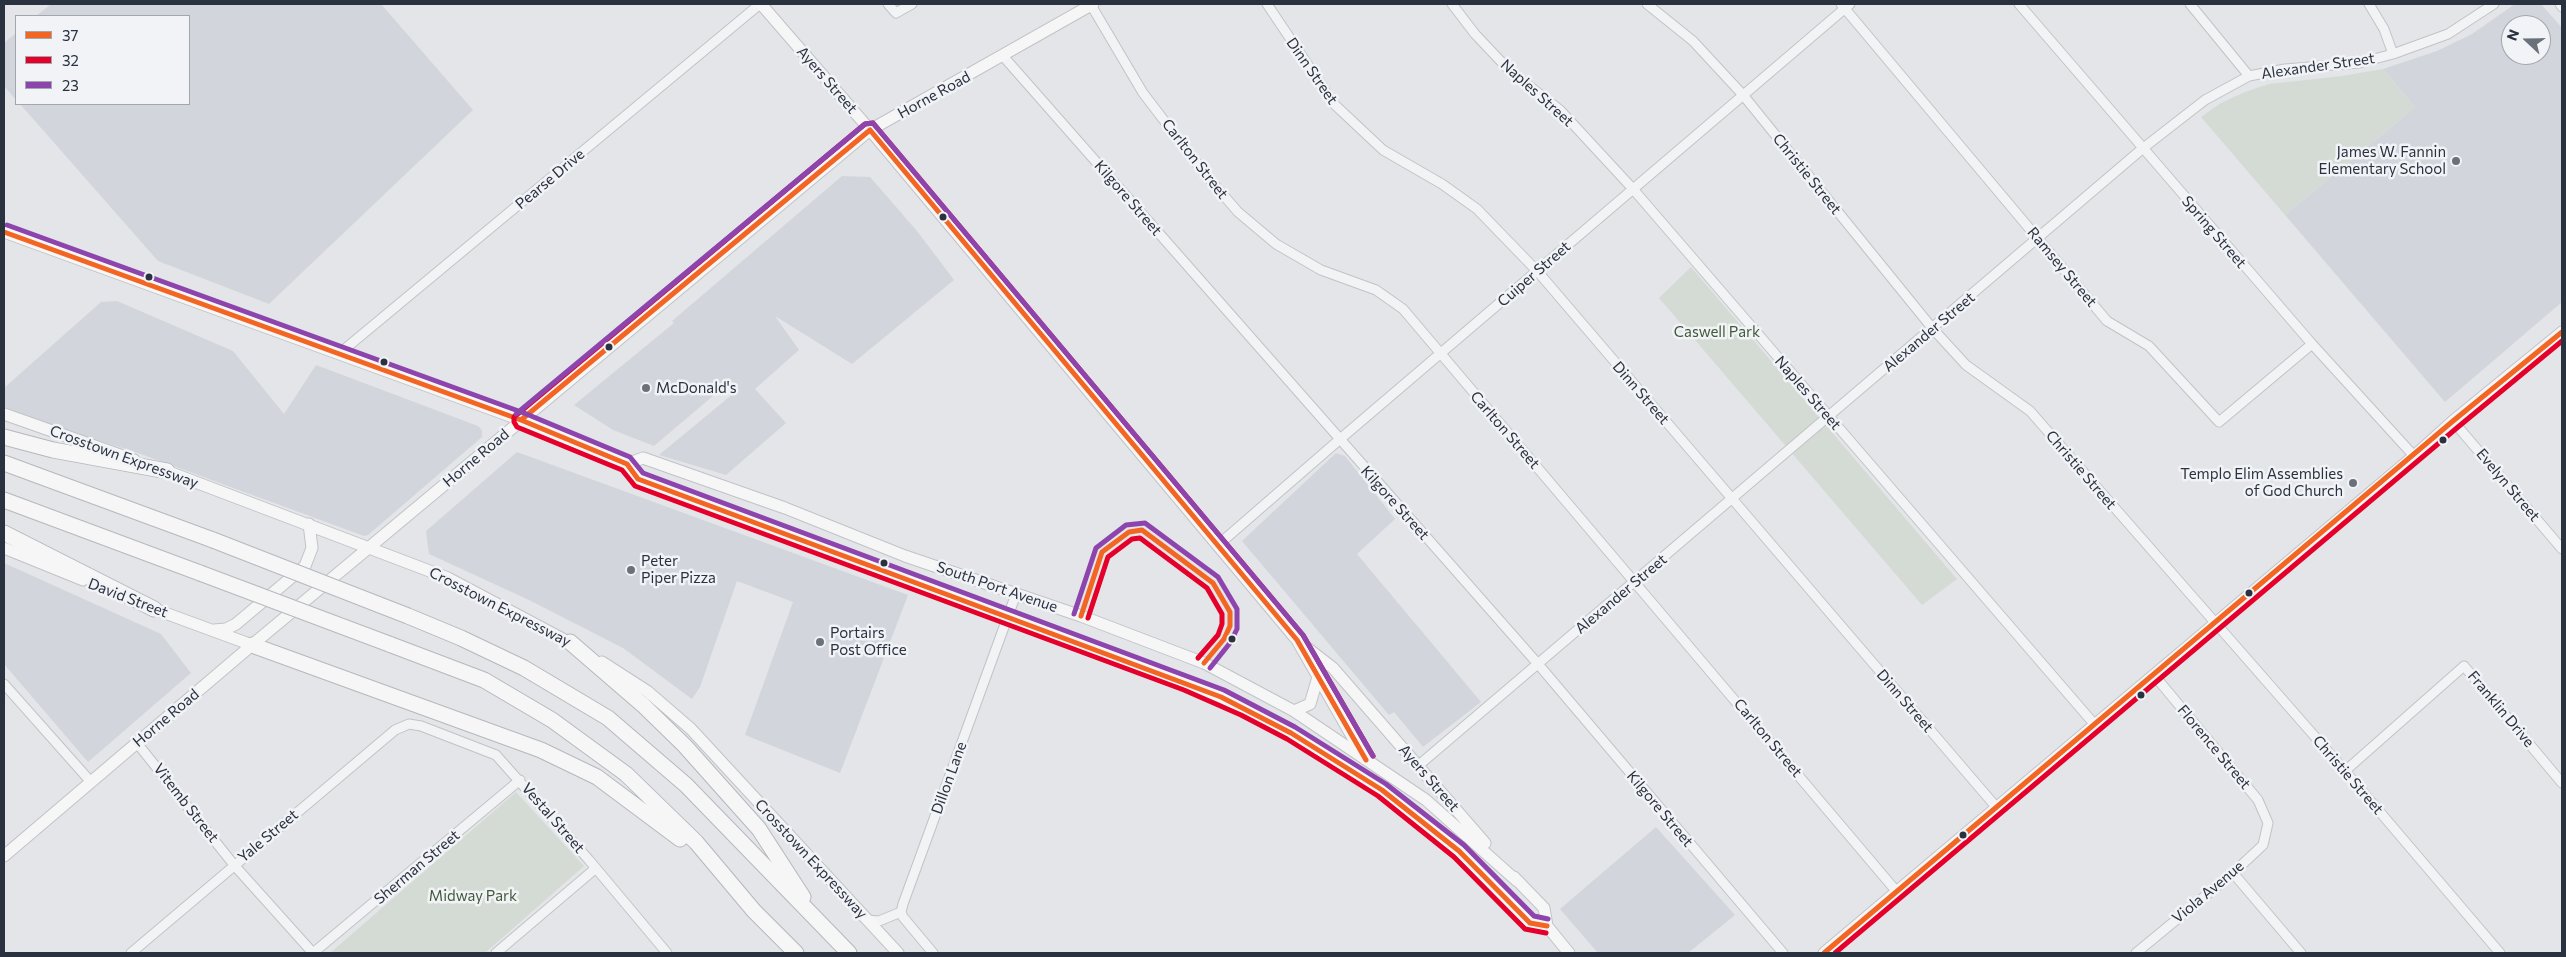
<!DOCTYPE html>
<style>
body{margin:0}
#map{position:relative;width:2566px;height:957px;overflow:hidden;background:#e3e5e8;font-family:Commissioner,sans-serif}
canvas{display:block}
.frame{position:absolute;inset:0;border:5px solid #2b323f;pointer-events:none}
.legend{position:absolute;left:15px;top:15px;width:175px;height:90px;box-sizing:border-box;background:#f1f3f7;border:1px solid #a2a6ad;margin:0;padding:6px 9px;list-style:none;font-size:15px;color:#2b323f}
.legend li{display:flex;align-items:center;gap:10px;height:25px}
.legend b{width:25px;border:1px solid #a2a6ad}
.north{position:absolute;left:2501px;top:15px;width:50px;height:50px;box-sizing:border-box;background:#f1f3f7;border:1px solid #a2a6ad;border-radius:50%;rotate:291deg;font-size:14px;font-weight:700;line-height:20px;text-align:center;color:#2b323f}
.north::after{content:'';display:block;margin:auto;width:18px;height:22px;background:#6b717a;clip-path:polygon(50% 0,100% 100%,50% 72%,0 100%)}
</style>
<div id="map">
<canvas width="2566" height="957"></canvas>
<div class="frame"></div>
<ul class="legend">
<li><b style="height:6px;background:#f26522"></b>37</li>
<li><b style="height:6px;background:#e4002b"></b>32</li>
<li><b style="height:6px;background:#8e44ad"></b>23</li>
</ul>
<div class="north">N</div>
</div>
<script>
const g = document.querySelector('canvas').getContext('2d');
g.lineJoin = 'round';
function fillPath(path, color) { g.fillStyle = color; g.fill(path, 'evenodd'); }
const shape = rows => new Path2D(rows.map(r => 'M' + r).join(''));
function stroke(path, color, width, dash) { g.strokeStyle = color; g.lineWidth = width; g.lineCap = dash ? 'butt' : 'round'; g.setLineDash(dash || []); g.stroke(path); }
function label(font, color, halo, rows, align = 'center') {
  g.font = font + ' Commissioner,sans-serif'; g.lineWidth = 5; g.setLineDash([]); g.textBaseline = 'middle'; g.strokeStyle = halo; g.fillStyle = color; for (const [text, x, y, turn = 0] of rows) {
    g.save(); g.translate(x, y); g.rotate((+turn || 0) * Math.PI / 180); g.textAlign = isNaN(turn) ? turn : align; if (halo) g.strokeText(text, 0, 0); g.fillText(text, 0, 0); g.restore();
  }
}
const built = shape([
 [51,4,381,4,473,110,269,304,158,261,20,104,189,104,189,16,36,16],
 [2515,4,2541,4,2562,28,2562,302,2445,402,2285,215,2415,107,2383,69,2437,51,2472,34],
 [2511,25,2541,25,2541,55,2511,55],
 [16,33,16,100,4,86,4,43],
 [842,176,870,177,917,231,954,280,852,364,775,316,799,350,755,389,786,423,726,475,659,455,734,393,727,384,654,446,613,430,574,405,674,323,672,321],
 [117,301,233,351,284,414,316,365,478,426,482,430,482,437,368,535,364,536,138,453,56,427,4,407,4,388,101,302],
 [517,452,908,595,840,773,745,735,793,602,737,581,700,687,692,699,623,648,529,600,429,554,426,531],
 [1336,453,1345,456,1395,519,1357,554,1481,702,1423,747,1394,712,1389,715,1242,541],
 [4,563,161,634,191,673,88,762,4,664],
 [1656,827,1735,915,1688,953,1598,953,1560,909]
]);
const green = shape([
 [2383,69,2415,107,2285,215,2201,117,2221,103,2245,92,2269,84,2342,76],
 [1691,267,1957,579,1922,605,1659,298],
 [516,792,584,866,485,953,330,953]
]);
const street = shape([
 [888,4,896,13,912,4],
 [1267,4,1334,104,1383,150,1442,184,1477,209,1538,272,1997,808],
 [1452,4,1475,34,1509,70,1560,110,1633,189,2095,725],
 [1647,4,1693,41,1743,95,1933,329,1966,365,2030,411,2345,771,2500,953],
 [1841,4,2107,321,2149,346,2219,422,2312,344],
 [2019,4,2312,344,2414,456],
 [2190,4,2249,76],
 [2369,4,2384,29,2393,54],
 [2560,4,2562,7],
 [1091,5,1143,93,1205,174,1238,212,1276,244,1321,270,1376,290,1403,309,1897,892],
 [1003,56,1538,664,1783,953],
 [340,353,760,4],
 [2453,421,2562,549],
 [1218,545,1339,440,1850,4],
 [4,684,91,782],
 [137,743,234,865,313,953],
 [1419,765,2142,149,2205,100,2249,76,2285,69,2359,63,2393,54,2448,34,2494,4],
 [2345,771,2464,666,2562,783],
 [2233,873,2301,953],
 [867,920,879,921,901,912],
 [131,953,395,730,409,724,421,726,496,755,589,860,667,953],
 [313,953,520,780],
 [496,953,596,868],
 [933,953,903,917,901,912,903,904,1016,594],
 [2136,953,2233,873,2263,845,2268,823,2258,800,2154,675]
]);
const secondary = shape([
 [761,4,870,130,1297,640,1365,759],
 [4,232,521,420,627,464,638,479,1221,697,1291,733,1382,790,1459,851,1530,923,1547,926],
 [4,414,134,460],
 [627,464,643,458,785,508,905,556,1081,616,1204,663,1294,711,1426,800,1517,881],
 [161,469,448,578,576,646],
 [4,548,83,580],
 [146,606,252,645],
 [214,630,226,629,236,624,305,566,312,548,309,524],
 [1302,644,1333,668,1485,843],
 [602,662,647,691,691,729,898,953],
 [1294,711,1310,704,1318,677],
 [4,856,252,645,870,130,1093,4],
 [1514,877,1544,908,1547,926,1569,953],
 [1824,953,2414,456,2453,421,2562,332]
]);
const highway = shape([
 [4,437,53,450,167,471],
 [4,463,213,540],
 [4,500,200,573],
 [4,533,154,609],
 [408,616,461,638,524,668,608,718,686,785,849,953],
 [570,642,643,705,685,746,759,829,803,897],
 [389,644,484,680,552,720,626,774,696,842,754,911,796,953],
 [252,645,541,750,597,777,680,839]
]);
const highwayBridge = shape([
 [213,540,408,616],
 [200,573,389,644]
]);
const bus1 = shape([
 [4,232,521,420,627,464,638,479,1221,697,1291,733,1382,790,1459,851,1530,923,1547,926],
 [521,420,870,130,1297,640,1366,760],
 [1081,616,1102,552,1129,532,1142,530,1213,583,1230,612,1230,626,1224,639,1204,663],
 [1824,953,2453,421,2562,332]
]);
const bus2 = shape([
 [1088,618,1108,557,1132,539,1140,538,1207,588,1222,614,1222,624,1218,635,1198,658],
 [1373,756,1303,635,873,123,865,124,514,417,514,422,517,427,622,470,635,486,1184,690,1241,715,1287,739,1378,796,1454,857,1525,929,1546,933],
 [1835,953,2458,427,2562,341]
]);
const bus3 = shape([
 [7,225,524,413,630,457,643,473,1224,690,1295,727,1386,784,1464,845,1534,916,1548,919],
 [516,414,865,124,873,123,1303,635,1373,756],
 [1074,614,1096,548,1126,525,1145,523,1218,577,1237,609,1237,629,1230,643,1210,668]
]);
const markers = [
 [2456,161,5,"#6b717a"],
 [943,217,4.5,"#2b323f"],
 [149,277,4.5,"#2b323f"],
 [609,347,4.5,"#2b323f"],
 [384,362,4.5,"#2b323f"],
 [646,388,5,"#6b717a"],
 [2443,440,4.5,"#2b323f"],
 [2353,483,5,"#6b717a"],
 [884,563,4.5,"#2b323f"],
 [631,570,5,"#6b717a"],
 [2249,593,4.5,"#2b323f"],
 [1232,639,4.5,"#2b323f"],
 [820,642,5,"#6b717a"],
 [2141,695,4.5,"#2b323f"],
 [1963,835,4.5,"#2b323f"]
];
const streetNames = [
 ["Alexander Street",2318,66,-8],
 ["Dinn Street",1312,71,55],
 ["Ayers Street",827,80,49],
 ["Naples Street",1537,93,42],
 ["Horne Road",934,95,-29],
 ["Carlton Street",1195,159,52],
 ["Christie Street",1807,174,51],
 ["Pearse Drive",550,179,-40],
 ["Kilgore Street",1128,198,49],
 ["Spring Street",2214,232,49],
 ["Ramsey Street",2062,267,50],
 ["Cuiper Street",1534,274,-41],
 ["Alexander Street",1929,332,-40],
 ["Dinn Street",1641,393,49],
 ["Naples Street",1808,393,49],
 ["Carlton Street",1505,430,49],
 ["Crosstown Expressway",124,457,20],
 ["Horne Road",476,458,-40],
 ["Christie Street",2081,470,49],
 ["Evelyn Street",2508,485,50],
 ["Kilgore Street",1395,503,48],
 ["South Port Avenue",997,587,19],
 ["Alexander Street",1621,594,-40],
 ["David Street",128,598,21],
 ["Crosstown Expressway",500,607,27],
 ["Dinn Street",1905,701,49],
 ["Franklin Drive",2501,709,50],
 ["Horne Road",166,718,-40],
 ["Carlton Street",1768,738,50],
 ["Florence Street",2214,747,50],
 ["Christie Street",2348,775,49],
 ["Dillon Lane",949,778,-70],
 ["Ayers Street",1429,778,49],
 ["Vitemb Street",186,803,52],
 ["Kilgore Street",1660,809,50],
 ["Vestal Street",553,818,49],
 ["Yale Street",268,836,-40],
 ["Crosstown Expressway",811,859,47],
 ["Sherman Street",417,867,-40],
 ["Viola Avenue",2208,892,-40]
];
const poiNames = [
 ["James W. Fannin",2446,152,"right"],
 ["Elementary School",2446,169,"right"],
 ["McDonald's",656,388],
 ["Templo Elim Assemblies",2343,474,"right"],
 ["of God Church",2343,491,"right"],
 ["Peter",641,561],
 ["Piper Pizza",641,578],
 ["Portairs",830,633],
 ["Post Office",830,650]
];
const parkNames = [
 ["Caswell Park",1717,332],
 ["Midway Park",473,896]
];
fillPath(built, '#d2d5db');
fillPath(green, '#d4dbd4');
stroke(street, '#c1c3c6', 11);
stroke(secondary, '#c1c3c6', 13);
stroke(highway, '#b5b8bc', 17);
stroke(street, '#f2f3f5', 9);
stroke(secondary, '#f6f6f7', 11);
stroke(highway, '#f6f6f7', 15);
stroke(highwayBridge, '#b5b8bc', 17, []);
stroke(highwayBridge, '#f6f6f7', 15);
stroke(bus1, '#f26522', 5);
stroke(bus2, '#e4002b', 5);
stroke(bus3, '#8e44ad', 5);
for (const [x, y, r, color] of markers) { const dot = new Path2D(); dot.arc(x, y, r, 0, 2 * Math.PI); g.fillStyle = color; g.fill(dot); stroke(dot, '#f1f3f7', 2); }
label('15px', '#2b323f', '#f1f3f7', streetNames);
label('15px', '#2b323f', '#f1f3f7', poiNames, 'left');
label('15px', '#405a3a', '#f1f3f7', parkNames);
</script>
